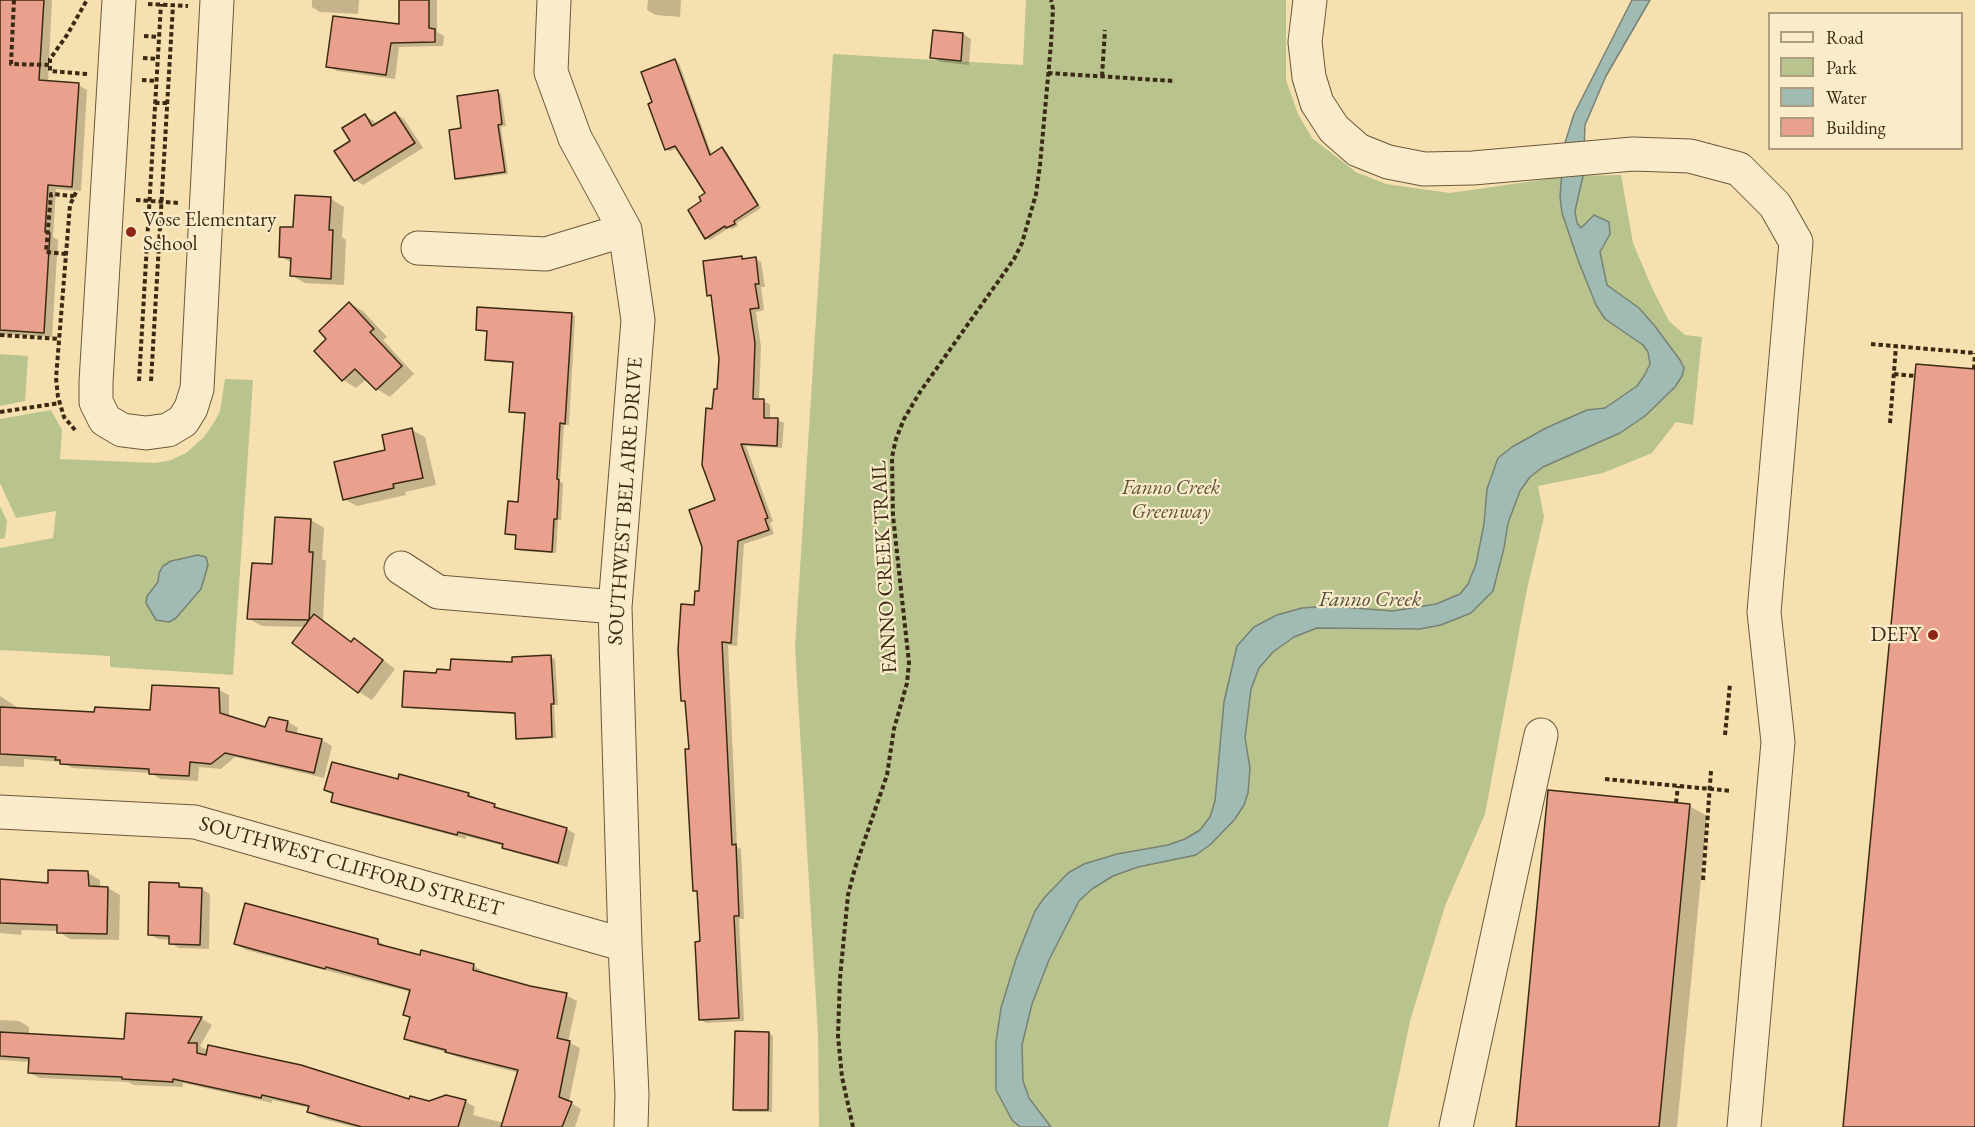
<!DOCTYPE html>
<style>
body{margin:0}
#map{position:relative;width:1975px;height:1127px;overflow:hidden;background:#f7e0af;font-family:"EB Garamond",serif}
canvas{display:block}
.legend{position:absolute;left:1768px;top:12px;width:195px;height:138px;box-sizing:border-box;background:#faebcb;border:2px solid #ae9e81;margin:0;padding:8px 10px;list-style:none;font-size:18px;color:#3b2a13}
.legend li{display:flex;align-items:center;gap:12px;height:30px}
.legend b{width:30px;border:2px solid #ae9e81}
</style>
<div id="map">
<canvas width="1975" height="1127"></canvas>
<ul class="legend">
<li><b style="height:8px;background:#faebcb"></b>Road</li>
<li><b style="height:16px;background:#b9c38d"></b>Park</li>
<li><b style="height:16px;background:#a0bbb4"></b>Water</li>
<li><b style="height:16px;background:#e9a08d"></b>Building</li>
</ul>
</div>
<script>
const g = document.querySelector('canvas').getContext('2d');
g.lineJoin = 'round';
function fillPath(path, color) { g.fillStyle = color; g.fill(path, 'evenodd'); }
const shape = rows => new Path2D(rows.map(r => 'M' + r).join(''));
function stroke(path, color, width, dash) { g.strokeStyle = color; g.lineWidth = width; g.lineCap = dash ? 'butt' : 'round'; g.setLineDash(dash || []); g.stroke(path); }
function label(font, color, halo, rows, align = 'center') {
  g.font = font + ' "EB Garamond",serif'; g.lineWidth = 4.5; g.setLineDash([]); g.textBaseline = 'middle'; g.strokeStyle = halo; g.fillStyle = color; for (const [text, x, y, turn = 0] of rows) {
    g.save(); g.translate(x, y); g.rotate((+turn || 0) * Math.PI / 180); g.textAlign = isNaN(turn) ? turn : align; if (halo) g.strokeText(text, 0, 0); g.fillText(text, 0, 0); g.restore();
  }
}
const green = shape([
 [1026,0,1286,0,1286,80,1298,114,1312,138,1356,172,1386,184,1450,193,1568,176,1621,175,1633,243,1652,288,1669,321,1685,335,1702,337,1693,425,1676,422,1652,453,1603,473,1538,486,1544,517,1527,589,1485,814,1445,906,1410,1021,1388,1127,819,1127,818,1034,795,647,833,54,1023,65],
 [0,354,28,356,25,401,0,406],
 [225,379,253,380,233,675,110,667,110,656,0,650,0,548,53,538,56,511,16,518,0,483,0,419,51,410,62,430,60,459,156,463,171,460,186,453,204,437,215,421,220,411],
 [0,506,7,521,5,538,0,539]
]);
const water = shape([
 [1632,0,1650,0,1606,76,1585,125,1583,176,1575,211,1577,223,1581,228,1594,215,1609,222,1610,234,1600,252,1607,285,1639,308,1654,325,1680,360,1684,368,1682,376,1675,387,1645,416,1620,433,1543,467,1530,477,1520,491,1508,523,1504,548,1493,591,1471,613,1441,625,1420,629,1317,628,1294,637,1273,652,1259,668,1251,689,1245,738,1250,768,1248,793,1244,805,1235,819,1211,844,1196,855,1138,867,1113,876,1092,889,1079,901,1049,960,1032,1004,1022,1045,1023,1081,1029,1098,1051,1127,1020,1127,1012,1120,996,1090,996,1042,1001,1008,1016,959,1035,911,1044,898,1068,873,1084,864,1117,854,1168,845,1185,839,1200,830,1210,817,1215,801,1224,702,1237,646,1254,627,1277,615,1302,608,1328,606,1393,611,1436,604,1460,594,1468,584,1476,564,1484,524,1487,489,1498,458,1512,447,1546,428,1587,410,1605,408,1637,386,1644,376,1650,364,1648,352,1643,345,1605,319,1596,305,1578,260,1562,213,1560,197,1564,146,1574,114,1632,0],
 [198,555,206,557,208,565,201,589,176,618,169,622,156,620,146,603,147,596,158,582,159,573,163,566,171,561,198,555]
]);
const shadow = shape([
 [0,0,52,0,48,82,78,85,87,90,81,191,56,189,53,237,58,240,52,337,0,334],
 [312,0,359,0,358,14,320,12,312,7],
 [400,0,437,0,437,32,444,36,443,46,399,47,395,79,337,71,328,66,401,26],
 [648,0,681,0,680,17,656,15,647,10],
 [963,34,971,39,969,65,941,62,932,57],
 [675,61,679,63,712,155,722,149,726,151,761,208,737,223,738,226,732,229,729,228,710,240,706,238,703,202,707,194,678,148,670,151,666,149,653,103],
 [497,92,501,94,506,126,501,127,508,174,460,180,456,178,463,130],
 [395,113,404,119,423,148,363,185,355,180,365,116,374,121,376,125],
 [331,199,344,207,342,237,346,240,344,285,305,283,291,275,292,263,280,256,294,229],
 [741,257,745,260,755,258,761,262,765,287,761,287,764,310,756,312,761,347,759,400,770,404,770,419,778,420,784,423,782,448,746,446,773,521,770,523,774,534,744,544,737,646,728,645,737,847,741,849,744,919,739,919,744,1021,706,1023,700,1019,701,943,699,892,694,890,690,750,687,703,682,700,695,607,701,593,717,501,714,410,718,391,720,359,712,297,709,295],
 [349,303,363,311,387,337,383,340,414,374,390,397,377,389,367,379,356,388,343,380,316,351,328,339],
 [571,314,575,316,569,425,564,425,560,482,563,483,561,520,558,520,556,553,520,551,517,549,518,536,507,534,519,504,526,414,510,411,514,363,491,362,487,360,489,332,477,329],
 [412,430,425,437,436,485,405,492,406,495,357,506,344,499,387,451],
 [311,520,324,528,322,559,326,561,323,621,352,643,354,640,368,648,395,669,372,700,359,692,306,627,262,626,249,619,273,566],
 [551,657,555,659,558,705,554,705,556,738,522,740,518,738,517,714,407,708,403,706,438,675],
 [219,690,229,695,229,718,266,729,270,719,288,722,298,728,296,735,322,740,332,746,324,778,235,757,221,769,199,767,198,781,160,779,151,773,72,768,62,762,24,759,24,767,0,766,0,696,20,709,96,714,152,711],
 [399,781,468,794,494,805,502,811,567,829,575,834,567,867,513,852,504,846,466,836,466,839,341,806,333,801,334,795,326,790],
 [1689,806,1707,816,1677,1127,1517,1127],
 [88,873,100,880,100,888,108,888,120,895,119,940,70,939,58,931,22,930,21,935,0,933,0,881,49,884],
 [179,884,186,889,202,889,210,894,209,949,179,948,170,943,170,940,158,939,149,934],
 [378,941,388,947,421,957,474,966,484,972,483,975,566,995,577,1001,568,1042,580,1048,569,1102,581,1109,575,1127,354,1127,319,1118,309,1112,310,1108,272,1100,272,1103,183,1083,183,1087,134,1085,128,1082,40,1078,29,1073,30,1062,0,1060,0,1020,19,1021,29,1027,29,1035,126,1041,127,1015,202,1019,212,1025,200,1046,208,1051,410,1101,429,1103,465,1101,475,1107,473,1115,504,1123,519,1073,457,1057,449,1053,416,1044,405,1039,411,1018,405,1014,411,992,246,950,236,944],
 [769,1033,773,1036,772,1112,739,1112,735,1109]
]);
const building = shape([
 [0,0,44,0,39,80,79,83,72,187,48,185,45,232,50,233,44,333,0,330,0,0],
 [399,0,429,0,429,28,435,29,435,42,391,43,386,75,326,67,333,16,399,24,399,0],
 [933,30,963,33,961,61,930,58,933,30],
 [675,59,710,155,722,147,758,205,734,221,735,224,726,228,725,226,705,239,688,210,701,201,699,197,705,193,675,146,665,150,648,104,652,102,641,72,675,59],
 [498,90,502,124,498,125,505,172,455,179,449,130,461,128,457,96,498,90],
 [395,112,415,143,354,181,334,151,350,141,342,128,365,114,372,126,395,112],
 [295,195,331,197,329,230,333,230,331,279,290,276,291,258,279,257,280,227,293,227,295,195],
 [742,256,742,259,756,257,759,284,755,284,759,308,750,309,755,343,753,399,764,399,764,418,778,418,777,446,741,444,768,518,765,519,769,530,738,541,731,643,722,642,732,845,736,844,739,916,734,916,739,1018,699,1020,695,942,700,941,697,891,693,891,685,749,689,749,685,701,681,701,678,650,681,604,694,605,695,591,699,591,702,547,689,510,715,500,702,465,706,408,712,409,714,389,717,389,719,359,711,295,707,296,703,261,742,256],
 [349,302,374,329,370,332,402,366,376,390,355,369,342,381,314,351,326,339,319,331,349,302],
 [477,307,572,313,565,424,560,423,557,479,559,480,557,519,554,519,552,552,515,549,516,535,505,534,508,501,518,502,525,413,509,412,513,362,485,360,487,331,476,330,477,307],
 [1916,364,1975,369,1975,1127,1843,1127,1916,364],
 [412,428,423,478,393,484,394,488,343,500,334,462,385,450,382,435,412,428],
 [275,517,311,519,309,552,313,552,309,620,314,614,351,642,354,638,383,660,358,693,292,643,309,620,247,619,252,563,272,564,275,517],
 [551,655,554,704,551,704,552,737,516,739,515,713,402,707,404,671,436,673,437,669,450,670,451,659,512,662,512,657,551,655],
 [152,685,219,688,220,713,265,727,269,717,288,721,286,731,322,739,314,773,225,753,211,764,190,762,189,776,149,774,149,769,60,764,60,760,55,760,56,757,0,754,0,707,94,712,95,707,150,710,152,685],
 [332,762,398,779,399,774,469,793,468,796,495,804,494,807,567,828,558,863,502,848,503,844,458,832,457,835,331,802,333,793,324,790,332,762],
 [1548,790,1690,804,1659,1127,1516,1127,1548,790],
 [48,870,88,871,89,886,108,887,107,934,57,933,57,925,0,923,0,879,48,883,48,870],
 [149,882,179,883,179,887,202,888,200,945,169,944,169,936,148,935,149,882],
 [245,903,378,939,378,944,420,955,421,950,474,964,473,970,530,986,567,993,557,1038,570,1041,559,1097,572,1102,562,1127,501,1127,518,1070,445,1052,446,1050,404,1039,410,1017,403,1015,410,990,326,967,325,969,234,944,245,903],
 [126,1013,202,1017,188,1043,197,1043,197,1053,206,1055,208,1045,301,1065,409,1099,410,1096,429,1101,446,1095,466,1100,458,1127,362,1127,307,1112,309,1106,262,1095,261,1098,173,1079,173,1082,122,1079,122,1077,28,1073,29,1058,0,1056,0,1032,124,1039,126,1013],
 [735,1031,769,1032,768,1110,733,1110,735,1031]
]);
const path = shape([
 [14,0,11,64,50,65],
 [148,4,188,6],
 [144,36,159,37],
 [143,58,158,59],
 [1048,73,1174,81],
 [87,74,50,71,50,59,67,35,87,0],
 [1102,76,1105,30],
 [142,80,157,81],
 [155,103,167,103],
 [136,200,179,203],
 [66,254,46,252,51,194,74,196],
 [0,335,59,339],
 [1871,344,1975,353],
 [1974,369,1975,353],
 [1894,374,1915,376],
 [139,381,161,4],
 [151,381,173,5],
 [0,412,60,403],
 [1890,423,1896,346],
 [75,430,64,417,58,397,56,378,70,205,77,190],
 [1725,735,1730,684],
 [1605,779,1732,791],
 [1676,803,1678,786],
 [1703,880,1711,771],
 [853,1127,842,1077,838,1036,840,978,848,895,855,868,887,775,894,729,907,683,909,663,893,516,892,457,896,439,904,419,920,392,1014,259,1022,243,1036,194,1040,165,1051,44,1053,9,1051,0]
]);
const minor = shape([
 [119,0,96,382,96,402,105,420,122,430,146,433,168,430,183,421,191,408,197,389,217,0],
 [554,0,551,72,575,138,625,230,638,320,615,607,625,945,632,1094,631,1127],
 [1310,0,1305,42,1309,77,1317,103,1334,129,1358,150,1388,162,1424,169,1473,168,1633,154,1690,156,1739,169,1775,205,1796,242,1764,612,1778,742,1744,1127],
 [418,248,546,254,625,230],
 [401,568,438,592,615,607],
 [0,812,195,822,625,945],
 [1456,1127,1541,735]
]);
const markers = [
 [131,232,6,"#8f2418"],
 [1933,635,6,"#8f2418"]
];
const poiNames = [
 ["Vose Elementary",143,220],
 ["School",143,244],
 ["DEFY",1921,635,"right"]
];
const parkNames = [
 ["Fanno Creek",1171,488],
 ["Greenway",1171,512]
];
const streetNames = [
 ["SOUTHWEST BEL AIRE DRIVE",626,501,-86],
 ["FANNO CREEK TRAIL",885,567,-93],
 ["SOUTHWEST CLIFFORD STREET",351,867,16]
];
const waterNames = [
 ["Fanno Creek",1370,600]
];
fillPath(green, '#b9c38d');
fillPath(water, '#a0bbb4');
stroke(water, '#788174', 1.5);
fillPath(shadow, '#0003');
fillPath(building, '#e9a08d');
stroke(building, '#3b2a13', 1.5);
stroke(minor, '#6a583a', 35);
stroke(path, '#3b2a13', 4, [4.5, 3]);
stroke(minor, '#faebcb', 33);
for (const [x, y, r, color] of markers) { const dot = new Path2D(); dot.arc(x, y, r, 0, 2 * Math.PI); g.fillStyle = color; g.fill(dot); stroke(dot, '#faebcb', 2); }
label('21px', '#3b2a13', '#faebcb', poiNames, 'left');
label('italic 21px', '#5a5032', '#faebcb', parkNames);
label('21px', '#3b2a13', '#faebcb', streetNames);
label('italic 22px', '#544e3b', '#faebcb', waterNames);
</script>
